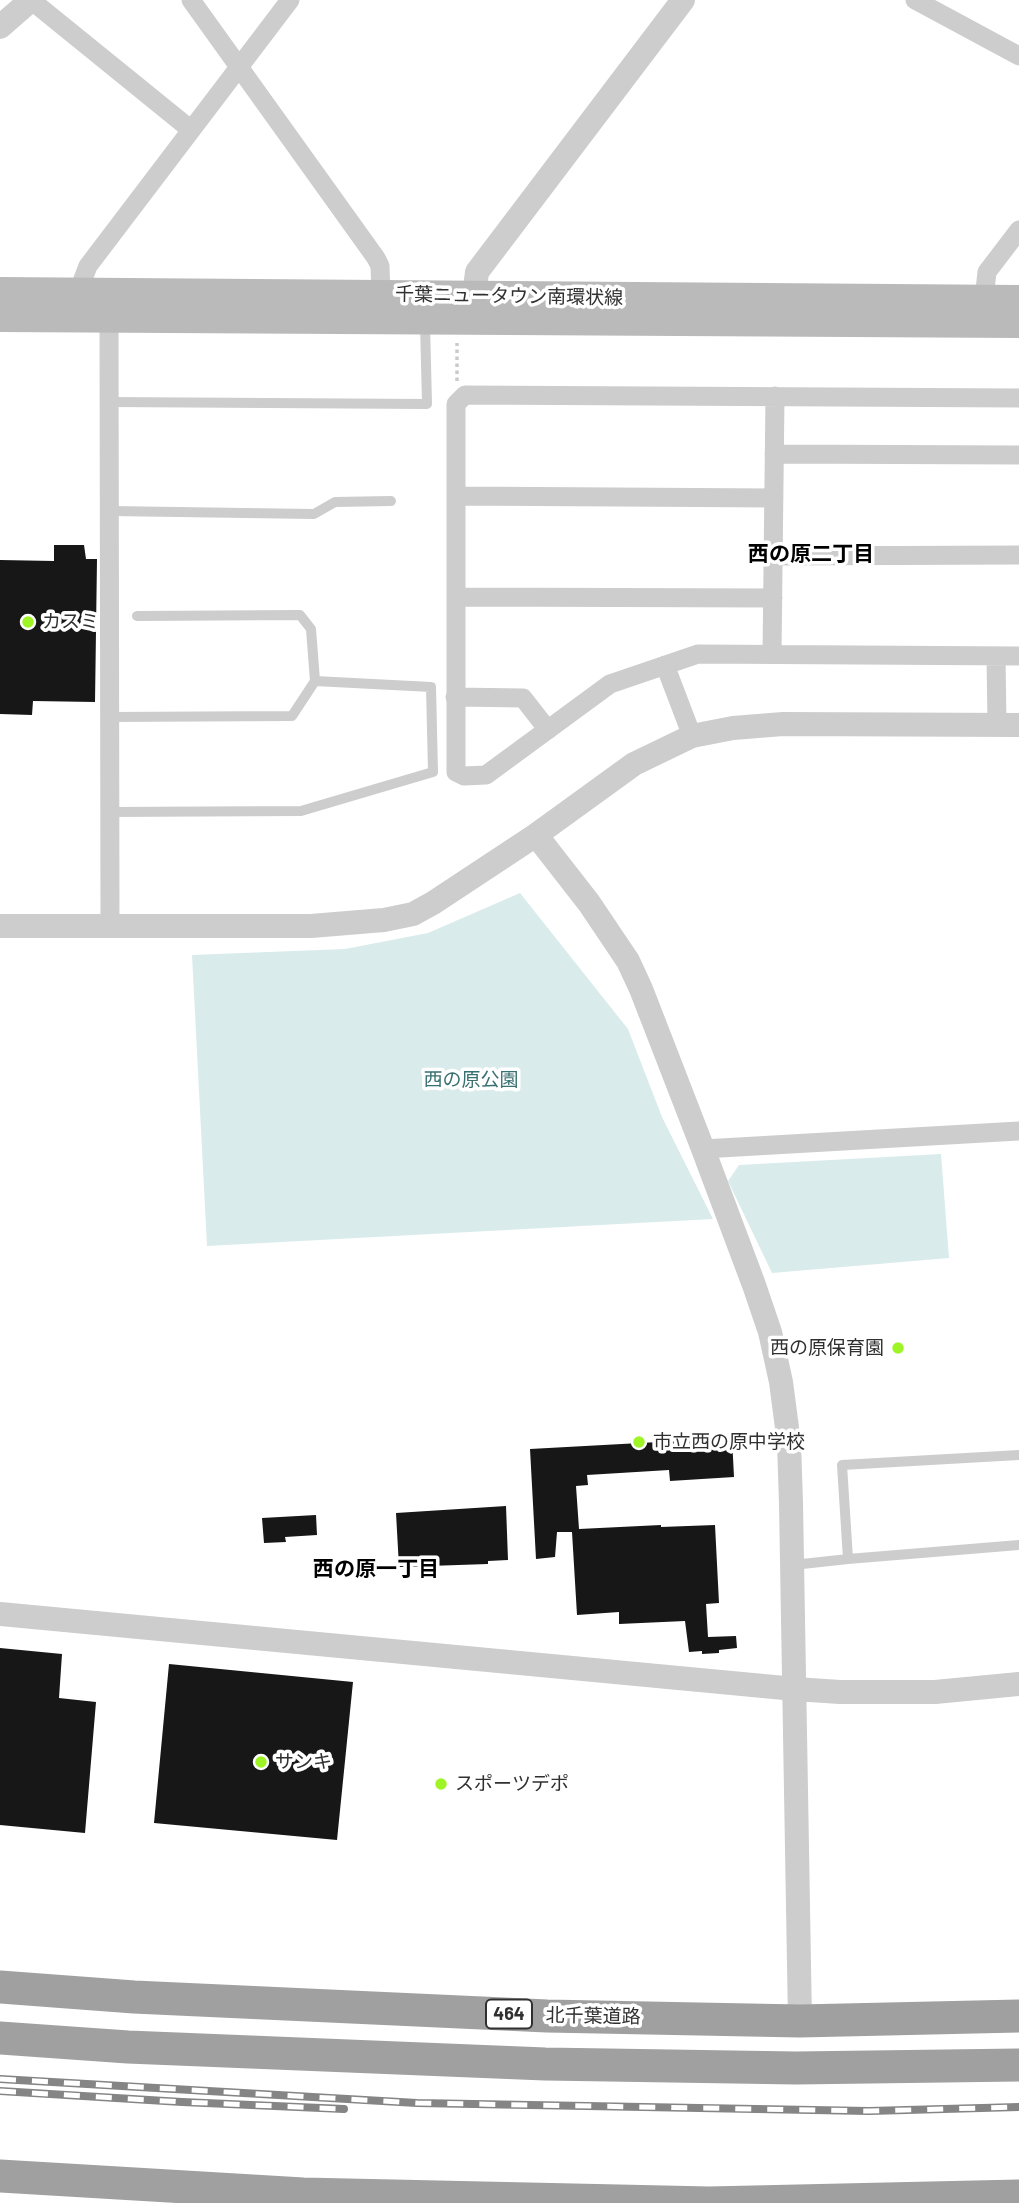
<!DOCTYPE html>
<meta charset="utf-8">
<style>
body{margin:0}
canvas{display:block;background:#fff}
</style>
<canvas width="1019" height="2203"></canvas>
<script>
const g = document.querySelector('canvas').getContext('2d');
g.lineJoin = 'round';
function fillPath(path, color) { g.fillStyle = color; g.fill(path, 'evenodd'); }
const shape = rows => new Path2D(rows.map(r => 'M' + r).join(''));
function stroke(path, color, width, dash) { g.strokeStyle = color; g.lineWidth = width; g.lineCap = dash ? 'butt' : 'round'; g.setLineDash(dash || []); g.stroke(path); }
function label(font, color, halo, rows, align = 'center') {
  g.font = font + ' Barlow,"Noto Sans JP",sans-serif'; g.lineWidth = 7; g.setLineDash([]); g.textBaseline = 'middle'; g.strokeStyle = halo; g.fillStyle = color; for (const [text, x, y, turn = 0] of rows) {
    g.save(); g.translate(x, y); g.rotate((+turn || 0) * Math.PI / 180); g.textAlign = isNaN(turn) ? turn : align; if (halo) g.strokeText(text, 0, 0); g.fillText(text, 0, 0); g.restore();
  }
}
const green = shape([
 [520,893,628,1029,662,1117,713,1219,207,1246,192,955,345,949,428,933],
 [941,1154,949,1258,772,1273,728,1181,739,1165]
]);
const building = shape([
 [54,545,84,545,86,559,97,559,95,702,33,701,32,715,0,714,0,560,54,561],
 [732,1438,734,1477,670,1481,669,1470,587,1475,588,1485,576,1486,579,1529,661,1525,661,1527,715,1525,719,1603,706,1604,708,1637,736,1636,737,1648,719,1650,719,1653,702,1654,702,1651,689,1652,685,1621,619,1624,619,1612,577,1615,572,1532,557,1532,555,1557,536,1559,530,1449],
 [506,1506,508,1560,488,1561,488,1564,399,1567,396,1513],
 [316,1515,317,1535,285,1537,286,1542,264,1543,262,1518],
 [0,1648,62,1654,59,1698,96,1702,85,1833,0,1825],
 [169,1664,353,1682,337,1840,154,1823]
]);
const path = shape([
 [457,381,457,343]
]);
const service = shape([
 [109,402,427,404,425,323],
 [109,511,314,514,335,502,391,501],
 [109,717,292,716,315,681],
 [110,812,301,811,433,772,431,687,315,681,311,629,300,615,137,616],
 [848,1559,1019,1545],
 [793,1565,848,1559,842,1465,1019,1455]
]);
const minor = shape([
 [31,0,190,129],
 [191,0,376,258,380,266,381,295],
 [915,0,1019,56],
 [78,292,88,266,290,0],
 [984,299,987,272,1019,230],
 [109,318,110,926],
 [1019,398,465,395,456,404,456,772,464,776,486,775,610,684,698,654,1019,656],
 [774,454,1019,455],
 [456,496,774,498],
 [773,556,1019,555],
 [456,597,773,598],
 [772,654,775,396],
 [996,656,997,725],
 [665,665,692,736],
 [455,697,523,698,548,730],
 [703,1149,1019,1131]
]);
const tertiary = shape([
 [0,27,31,0],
 [474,296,477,272,683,0],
 [536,835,589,903,628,961,641,989,703,1149,754,1285,770,1332,781,1382,789,1443,791,1503,800,2021],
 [0,926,311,926,384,920,413,914,433,903,536,835,634,764,692,736,733,728,783,724,1019,725],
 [0,1614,795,1689,840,1692,935,1692,1019,1684]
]);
const secondary = shape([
 [0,291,1019,299],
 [0,318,1019,324]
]);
const trunk = shape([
 [0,1987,134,1997,547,2016,800,2021,1019,2016],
 [0,2038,128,2047,545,2064,796,2068,1019,2065],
 [0,2176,303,2194,709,2203,1019,2196]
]);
const rail = shape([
 [0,2079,417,2103,869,2111,1019,2107],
 [0,2091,182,2102,344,2109]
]);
const markers = [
 [28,622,7,"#9ff426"],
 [898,1348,7,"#9ff426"],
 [639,1442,7,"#9ff426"],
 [261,1762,7,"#9ff426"],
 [441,1784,7,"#9ff426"]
];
const shields = [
 [509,2014,46]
];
const shieldNames = [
 ["464",509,2014]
];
const streetNames = [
 ["千葉ニュータウン南環状線",509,296,1],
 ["北千葉道路",593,2016,1]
];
const poiNames = [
 ["カスミ",42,622],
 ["西の原保育園",884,1348,"right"],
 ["市立西の原中学校",653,1442],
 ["サンキ",275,1762],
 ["スポーツデポ",455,1784]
];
const parkNames = [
 ["西の原公園",471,1080]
];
const neighbourhoodNames = [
 ["西の原二丁目",811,554],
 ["西の原一丁目",376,1569]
];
fillPath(green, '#daebeb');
fillPath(building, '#171717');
stroke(path, '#cacaca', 3.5, [3.5, 3.5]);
stroke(service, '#cdcdcd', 10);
stroke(minor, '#cdcdcd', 19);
stroke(tertiary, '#cdcdcd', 24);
stroke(secondary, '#bababa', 28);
stroke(trunk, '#a0a0a0', 33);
stroke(rail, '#858585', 8);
stroke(rail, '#fff', 5, [16]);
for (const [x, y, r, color] of markers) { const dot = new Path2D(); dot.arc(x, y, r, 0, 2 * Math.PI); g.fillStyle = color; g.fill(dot); stroke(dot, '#fff', 2.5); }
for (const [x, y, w] of shields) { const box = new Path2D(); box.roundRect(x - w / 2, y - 14.5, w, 29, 5); g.fillStyle = '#fff'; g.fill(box); stroke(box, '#303030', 2); }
label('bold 18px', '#303030', null, shieldNames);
label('19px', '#303030', '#fff', streetNames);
label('19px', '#303030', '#fff', poiNames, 'left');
label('19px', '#397071', '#fff', parkNames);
label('bold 21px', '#000', '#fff', neighbourhoodNames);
</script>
